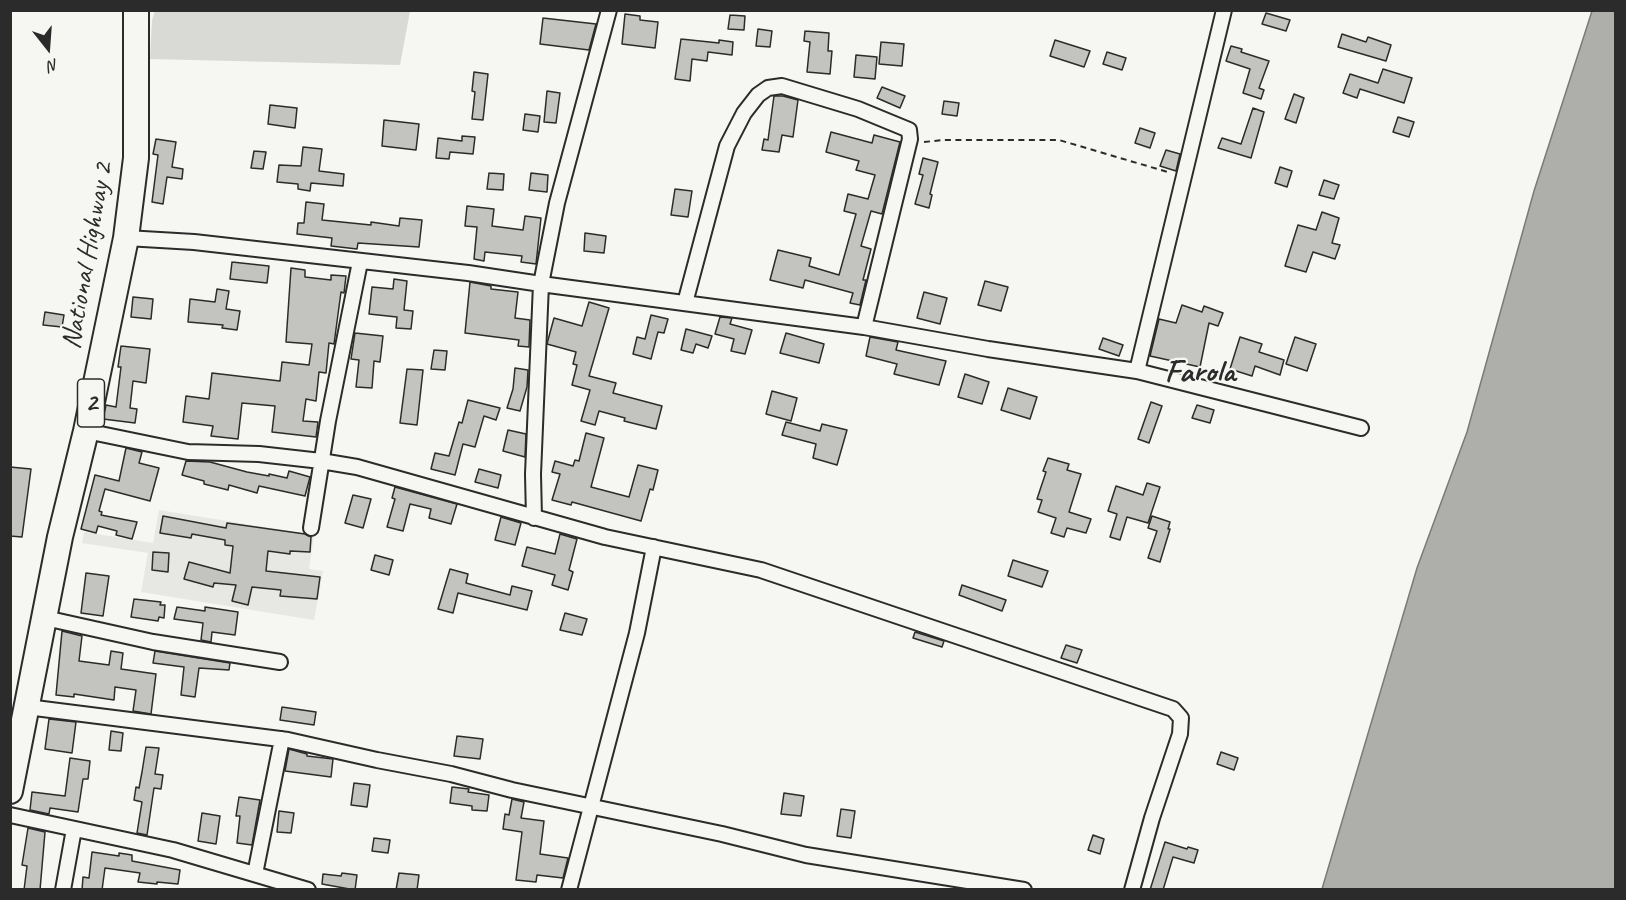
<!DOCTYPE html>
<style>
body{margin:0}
#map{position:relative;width:1626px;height:900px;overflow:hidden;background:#f6f6f2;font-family:Caveat,sans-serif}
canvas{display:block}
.frame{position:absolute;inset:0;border:12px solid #2b2b2b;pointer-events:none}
.north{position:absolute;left:18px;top:18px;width:60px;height:60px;-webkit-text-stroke:4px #f6f6f2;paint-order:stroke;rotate:163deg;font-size:16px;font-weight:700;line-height:24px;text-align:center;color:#2b2b2b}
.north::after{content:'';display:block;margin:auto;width:21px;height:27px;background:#2b2b2b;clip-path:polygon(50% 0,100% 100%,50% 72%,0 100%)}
</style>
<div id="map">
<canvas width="1626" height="900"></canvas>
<div class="frame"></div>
<div class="north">N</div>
</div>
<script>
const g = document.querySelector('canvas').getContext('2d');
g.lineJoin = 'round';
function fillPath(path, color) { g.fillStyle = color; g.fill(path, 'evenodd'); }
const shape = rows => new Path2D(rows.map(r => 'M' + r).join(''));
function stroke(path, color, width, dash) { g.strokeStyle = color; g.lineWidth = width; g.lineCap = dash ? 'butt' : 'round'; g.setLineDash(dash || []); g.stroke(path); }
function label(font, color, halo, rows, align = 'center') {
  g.font = font + ' Caveat,sans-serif'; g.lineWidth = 4.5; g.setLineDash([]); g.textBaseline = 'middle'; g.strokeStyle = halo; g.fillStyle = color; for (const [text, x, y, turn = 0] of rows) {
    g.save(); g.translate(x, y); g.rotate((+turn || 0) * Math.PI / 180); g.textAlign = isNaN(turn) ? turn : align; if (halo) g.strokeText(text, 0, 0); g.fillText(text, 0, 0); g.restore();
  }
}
const built = shape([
 [159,510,314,535,309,569,323,571,314,620,141,592,148,553,82,543,84,532,153,543]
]);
const green = shape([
 [155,11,155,10,410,11,400,65,150,59,152,20]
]);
const water = shape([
 [1592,11,1616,11,1615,889,1322,889,1417,568,1467,432,1534,191,1592,11]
]);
const building = shape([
 [1266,13,1290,20,1286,31,1262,24,1266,13],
 [625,14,640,16,640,20,658,22,655,48,622,44,625,14],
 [730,15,745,16,744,30,728,29,730,15],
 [543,18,596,24,589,50,540,44,543,18],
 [758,29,772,31,770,47,756,46,758,29],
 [805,31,829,33,828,51,832,51,830,74,807,72,810,42,804,41,805,31],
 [1342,34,1366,42,1368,37,1391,45,1386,61,1338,47,1342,34],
 [681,39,719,43,719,40,733,42,732,55,708,52,707,61,692,59,690,81,675,79,681,39],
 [1055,40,1090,51,1084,67,1050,56,1055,40],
 [881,42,904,44,902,66,879,64,881,42],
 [1231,46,1242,49,1241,52,1269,61,1259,88,1264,90,1261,99,1243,93,1250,69,1226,61,1231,46],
 [1107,52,1126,58,1122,70,1103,64,1107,52],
 [856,55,877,57,875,79,854,77,856,55],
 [1383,69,1412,78,1404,103,1360,89,1357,98,1343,93,1350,74,1378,83,1383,69],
 [474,72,488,74,483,120,472,119,475,92,472,91,474,72],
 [882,87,905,96,900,108,877,98,882,87],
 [547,91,560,93,556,123,544,122,547,91],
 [1294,94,1304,98,1296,123,1285,119,1294,94],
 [774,96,783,96,798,100,793,137,782,135,779,152,762,150,764,139,768,140,774,96],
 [944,101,959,103,957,116,942,114,944,101],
 [270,105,297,108,295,128,268,124,270,105],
 [1253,108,1264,112,1251,158,1218,148,1222,138,1241,144,1253,108],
 [525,114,540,116,538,132,523,130,525,114],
 [1398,117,1414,122,1409,137,1393,132,1398,117],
 [384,120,419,124,416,150,382,146,384,120],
 [1140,128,1155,133,1150,148,1135,143,1140,128],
 [831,132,872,143,874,135,900,142,882,214,871,211,861,246,871,249,863,280,866,280,860,305,850,303,853,293,805,280,803,288,770,280,778,250,811,258,809,266,839,275,856,214,844,211,848,194,868,199,875,175,856,170,859,161,826,152,831,132],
 [462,136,475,137,473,154,450,152,449,159,436,158,438,138,462,141,462,136],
 [156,139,176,142,172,167,183,169,182,179,167,177,163,204,152,202,158,155,153,154,156,139],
 [303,147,322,149,319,171,344,174,343,186,311,183,310,191,298,189,298,184,277,182,279,165,301,166,303,147],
 [1166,150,1180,154,1176,171,1160,166,1166,150],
 [254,151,266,152,263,169,251,168,254,151],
 [923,158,938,162,930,194,932,195,929,208,915,204,923,175,919,174,923,158],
 [1280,167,1292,171,1287,187,1275,183,1280,167],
 [489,173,504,174,503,190,487,189,489,173],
 [531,173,548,175,547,192,529,190,531,173],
 [1324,180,1339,185,1334,199,1319,195,1324,180],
 [675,189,692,191,688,217,671,215,675,189],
 [306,202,324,204,322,220,371,225,371,222,399,226,400,218,422,220,419,247,358,243,357,249,331,246,332,238,297,234,298,223,304,223,306,202],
 [467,206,494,209,492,226,523,230,525,216,541,218,536,264,521,262,522,256,485,252,484,261,474,259,477,227,465,226,467,206],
 [1322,212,1339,218,1332,243,1340,245,1335,259,1313,252,1306,272,1285,266,1298,225,1316,230,1322,212],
 [585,233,606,236,604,253,584,251,585,233],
 [232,262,269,266,267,283,230,279,232,262],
 [291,268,305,270,305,277,331,280,331,275,346,276,344,293,341,292,334,344,329,343,326,373,319,372,316,401,306,399,303,421,318,422,316,437,272,432,275,406,242,403,238,439,211,436,213,426,183,422,186,396,209,399,212,373,280,381,282,362,309,365,312,344,286,342,291,268],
 [394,279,407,281,404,310,413,311,411,329,396,328,397,317,369,314,372,287,393,289,394,279],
 [985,281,1008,287,1001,311,978,305,985,281],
 [470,282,491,286,491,289,518,292,515,318,530,320,529,347,518,346,519,340,465,333,470,282],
 [217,289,229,291,226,309,240,311,237,330,222,328,223,325,188,322,190,299,215,302,217,289],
 [924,292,947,298,940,324,917,318,924,292],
 [133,297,153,299,151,319,131,317,133,297],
 [589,302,609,308,589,376,616,383,613,393,662,406,656,429,624,421,625,418,599,411,595,425,581,421,590,390,572,385,577,365,573,364,576,352,547,344,548,340,554,318,582,326,589,302],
 [1182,305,1202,312,1204,306,1223,313,1218,326,1209,323,1200,367,1150,356,1159,319,1176,323,1182,305],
 [45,312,64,315,62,327,43,325,45,312],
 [651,315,668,319,664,333,658,332,651,359,633,354,637,337,645,339,651,315],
 [720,317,732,318,730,324,752,330,745,354,731,351,734,339,715,334,720,317],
 [686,329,712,336,708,348,696,344,693,353,681,350,686,329],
 [355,333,383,336,380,362,374,361,372,388,356,387,359,360,351,359,355,333],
 [786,333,824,344,819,363,780,353,786,333],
 [870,337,898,342,896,350,946,361,939,385,894,374,897,364,866,356,870,337],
 [1240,337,1262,344,1259,352,1284,360,1280,375,1255,366,1252,376,1230,369,1240,337],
 [1295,337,1316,344,1307,371,1286,364,1295,337],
 [1103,338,1123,345,1119,356,1099,349,1103,338],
 [121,346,150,349,146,383,133,381,130,408,137,409,135,423,103,419,106,405,116,407,121,367,118,367,121,346],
 [434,350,447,351,445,370,431,369,434,350],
 [515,368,528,370,527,387,520,411,507,408,513,389,515,368],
 [407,369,423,370,417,425,400,423,407,369],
 [965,374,989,382,982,404,958,397,965,374],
 [1008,388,1037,397,1030,419,1001,410,1008,388],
 [772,391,797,398,791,421,766,414,772,391],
 [468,400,500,408,496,420,484,416,475,447,463,444,455,475,431,469,435,453,449,456,459,422,462,423,468,400],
 [1151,402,1162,406,1149,443,1138,439,1151,402],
 [1197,405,1214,410,1210,423,1192,418,1197,405],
 [786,422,820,431,822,424,847,430,837,465,813,458,816,444,782,435,786,422],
 [508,430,526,434,525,457,503,451,508,430],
 [586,433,604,438,591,487,629,497,638,465,658,470,653,490,650,489,641,521,572,502,571,505,552,500,560,474,552,472,555,461,573,466,575,460,579,461,586,433],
 [126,448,142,452,139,463,159,468,150,501,105,489,99,511,102,512,101,515,137,522,132,539,116,535,117,531,98,526,96,533,81,529,95,475,119,481,126,448],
 [1048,458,1069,464,1067,470,1081,474,1069,512,1091,519,1086,533,1067,528,1064,537,1051,533,1056,518,1038,512,1042,500,1037,499,1046,472,1043,471,1048,458],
 [186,461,210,462,247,472,269,476,269,474,287,478,289,471,310,477,305,496,259,486,257,493,229,485,228,490,204,484,204,481,182,475,186,461],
 [10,467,31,469,22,537,10,536,10,467],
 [479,469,501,475,498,488,475,482,479,469],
 [1147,483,1160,487,1148,523,1127,517,1120,540,1110,537,1117,514,1108,511,1116,486,1143,495,1147,483],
 [395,487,457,504,451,524,429,518,431,509,410,504,403,531,387,527,395,499,392,498,395,487],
 [353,495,371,499,363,528,345,523,353,495],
 [163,516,226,528,227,523,305,534,311,537,310,552,290,551,290,554,268,551,266,571,320,577,317,599,280,596,281,590,252,587,248,605,232,601,236,585,214,583,213,587,184,579,189,562,230,573,233,546,225,545,225,540,192,534,191,538,160,533,163,516],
 [1152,516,1170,522,1168,529,1170,529,1160,562,1148,558,1157,531,1148,528,1152,516],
 [501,517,521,523,515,545,495,540,501,517],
 [560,534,577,539,569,570,573,572,568,590,552,585,555,575,522,566,527,547,555,554,560,534],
 [153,552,169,553,168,572,152,570,153,552],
 [375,555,393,560,389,575,371,570,375,555],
 [1013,560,1048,571,1042,587,1008,576,1013,560],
 [450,569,468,574,466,583,510,595,512,586,532,591,527,610,458,593,453,613,438,609,450,569],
 [86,573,109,576,103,616,81,613,86,573],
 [962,585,1006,600,1002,611,959,595,962,585],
 [134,599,161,602,160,605,165,605,164,618,159,617,158,621,131,617,134,599],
 [177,607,205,611,205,607,238,612,235,635,212,632,211,642,201,640,203,623,174,619,177,607],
 [565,613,587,619,582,635,560,630,565,613],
 [62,631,82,636,79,661,109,665,111,651,123,653,121,669,156,674,151,714,133,711,136,690,115,687,114,700,74,694,74,697,56,695,62,631],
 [915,632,944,641,942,647,913,638,915,632],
 [1066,645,1082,650,1077,663,1061,658,1066,645],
 [155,651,230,663,229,670,199,668,195,697,181,695,184,667,153,663,155,651],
 [282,707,316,712,314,725,280,720,282,707],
 [49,719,76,722,72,753,45,749,49,719],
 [111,731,123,733,121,751,109,750,111,731],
 [457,736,483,739,480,759,454,756,457,736],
 [146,747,159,748,155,774,163,775,161,789,154,788,147,835,137,833,142,802,134,800,136,787,139,788,142,772,146,747],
 [289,749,307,754,307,756,333,759,331,777,285,771,289,749],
 [1221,752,1238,758,1234,770,1217,764,1221,752],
 [70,758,90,761,88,779,83,779,78,812,50,808,49,814,30,810,32,792,65,796,70,758],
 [354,783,370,785,367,807,351,805,354,783],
 [452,787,469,789,468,792,489,795,487,811,472,810,472,806,450,803,452,787],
 [784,793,804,796,801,816,781,814,784,793],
 [239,797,260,800,252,845,237,843,240,816,236,816,239,797],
 [512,799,524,802,521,818,544,821,540,854,568,858,563,878,537,875,536,882,516,880,522,832,503,829,505,814,509,815,512,799],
 [841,809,855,811,851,838,837,836,841,809],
 [279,811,294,813,291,833,277,832,279,811],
 [202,813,220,816,216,844,198,841,202,813],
 [28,828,45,832,40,890,24,890,27,866,22,865,28,828],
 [1093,835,1104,839,1100,854,1088,850,1093,835],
 [374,838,390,840,388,853,372,851,374,838],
 [1165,842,1187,849,1188,847,1198,850,1194,863,1173,857,1163,890,1150,890,1165,842],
 [92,852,119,856,119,853,132,855,132,861,180,870,178,884,157,882,157,884,138,882,140,873,105,868,102,890,82,890,83,877,89,878,92,852],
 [342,873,357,875,355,890,322,884,323,874,341,876,342,873],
 [399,873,419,875,417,890,396,890,399,873]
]);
const path = shape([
 [924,142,943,140,1059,140,1171,173]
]);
const street = shape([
 [126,238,194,242,468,273,541,284,864,327,988,349,1137,371,1361,428],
 [685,303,727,146,744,113,758,95,768,88,782,86,858,109,909,130,910,139,864,327],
 [1137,371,1224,10],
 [86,431,188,452,259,454,321,461,357,467,605,537,761,570,1173,709,1181,718,1180,734,1152,818,1132,890],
 [534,518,533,474,541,284,557,203,609,10],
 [311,528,328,421,360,262],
 [45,618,153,642,280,662],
 [27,707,288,740,377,760,451,774,512,790,722,834,806,855,1024,890],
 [10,815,173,850,308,890],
 [255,874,282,739],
 [63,890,74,829],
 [569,890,637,633,654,547]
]);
const highway = shape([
 [10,791,60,537,86,431,126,238,136,158,136,10]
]);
const shields = [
 [91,403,27]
];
const shieldNames = [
 ["2",91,403]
];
const streetNames = [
 ["National Highway 2",88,256,-80]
];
const quarterNames = [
 ["Farola",1200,373]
];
fillPath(built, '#e7e7e3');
fillPath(green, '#d9d9d5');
fillPath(water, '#aeaeab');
stroke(water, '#7a7a78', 1.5);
fillPath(building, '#c3c3c0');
stroke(building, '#2b2b2b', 1.5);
stroke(street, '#2b2b2b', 18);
stroke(highway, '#2b2b2b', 28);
stroke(path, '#2b2b2b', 2, [6, 4.5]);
stroke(street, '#f6f6f2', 14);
stroke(highway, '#f6f6f2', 24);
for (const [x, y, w] of shields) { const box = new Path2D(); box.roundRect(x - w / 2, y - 24, w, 48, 4.5); g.fillStyle = '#f6f6f2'; g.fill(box); stroke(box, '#2b2b2b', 1.5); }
label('bold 27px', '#2b2b2b', null, shieldNames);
label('28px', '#2b2b2b', '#f6f6f2', streetNames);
label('bold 32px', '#2b2b2b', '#f6f6f2', quarterNames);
</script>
